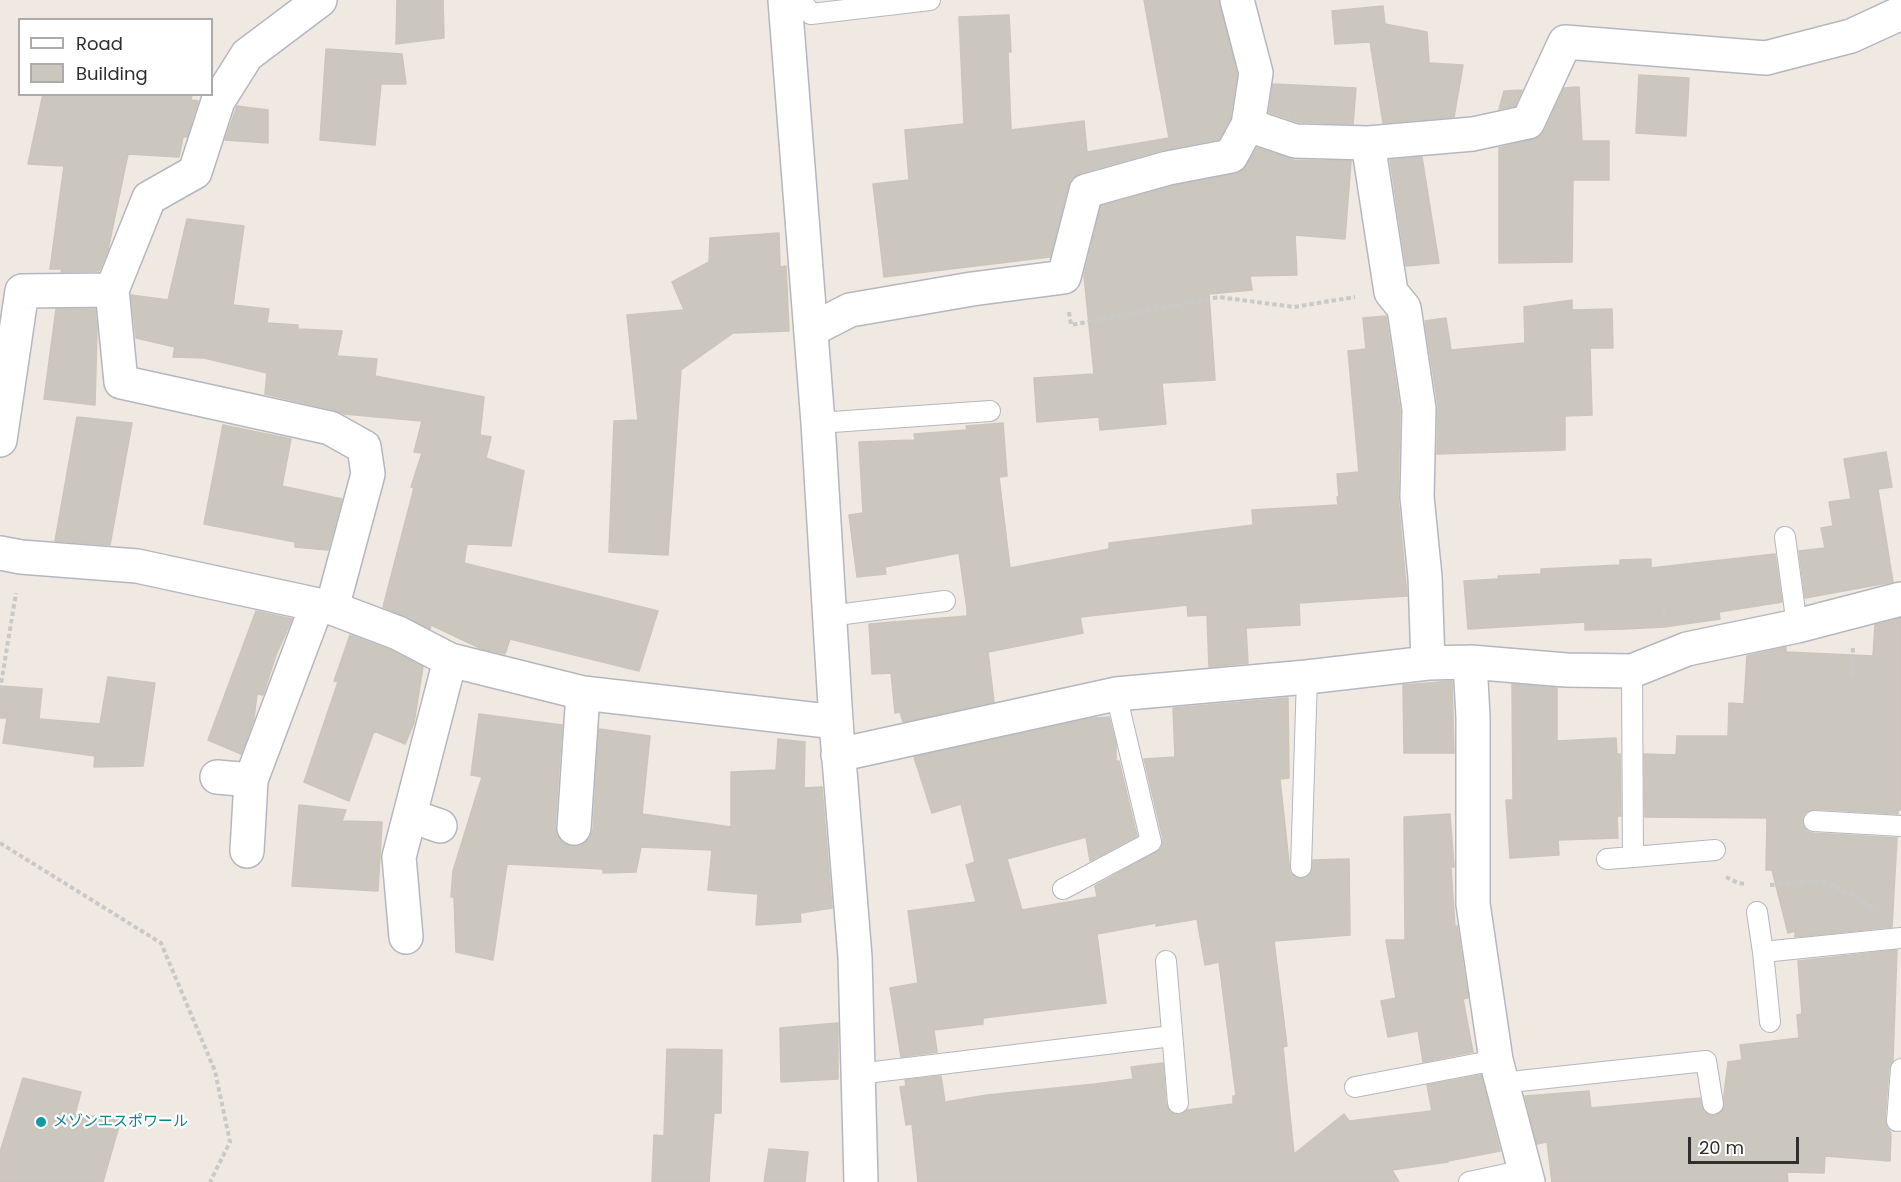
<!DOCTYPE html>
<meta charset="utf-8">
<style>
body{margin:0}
#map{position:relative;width:1901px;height:1182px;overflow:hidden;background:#efe9e1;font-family:Poppins,sans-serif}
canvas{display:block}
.legend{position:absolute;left:18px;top:18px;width:195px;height:78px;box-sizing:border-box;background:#fff;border:2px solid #ababab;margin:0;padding:8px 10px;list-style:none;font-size:18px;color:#2e2e2e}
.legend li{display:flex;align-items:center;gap:12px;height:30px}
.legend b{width:30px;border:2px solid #ababab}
.scale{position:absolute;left:1688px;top:1137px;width:111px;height:27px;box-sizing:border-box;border:3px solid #2e2e2e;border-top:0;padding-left:8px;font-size:18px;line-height:21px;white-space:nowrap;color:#2e2e2e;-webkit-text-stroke:4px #fff;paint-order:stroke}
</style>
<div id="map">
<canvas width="1901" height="1182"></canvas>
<ul class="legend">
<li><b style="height:8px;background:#fff"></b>Road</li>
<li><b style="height:16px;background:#cbc7bf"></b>Building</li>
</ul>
<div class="scale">20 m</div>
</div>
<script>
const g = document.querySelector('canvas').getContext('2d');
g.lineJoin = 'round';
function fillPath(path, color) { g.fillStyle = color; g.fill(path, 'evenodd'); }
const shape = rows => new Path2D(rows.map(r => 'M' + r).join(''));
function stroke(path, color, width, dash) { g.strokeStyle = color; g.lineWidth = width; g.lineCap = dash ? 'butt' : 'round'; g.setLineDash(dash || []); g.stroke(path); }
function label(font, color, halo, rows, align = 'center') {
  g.font = font + ' Poppins,"Noto Sans JP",sans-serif'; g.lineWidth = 4.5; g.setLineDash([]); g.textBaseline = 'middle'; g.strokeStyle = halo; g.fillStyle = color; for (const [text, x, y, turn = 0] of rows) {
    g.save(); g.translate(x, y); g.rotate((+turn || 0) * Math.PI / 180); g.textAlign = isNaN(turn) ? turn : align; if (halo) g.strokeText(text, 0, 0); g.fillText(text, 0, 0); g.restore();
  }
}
const building = shape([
 [397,0,443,0,444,38,396,44,397,0],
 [1144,0,1219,0,1237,74,1230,119,1219,139,1163,150,1081,173,1073,178,1068,186,1050,257,884,277,873,184,909,180,905,130,964,124,959,17,1009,15,1011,52,1008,52,1011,130,1084,121,1087,152,1169,138,1144,0],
 [1383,6,1385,24,1427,32,1429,63,1463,65,1454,117,1383,123,1370,42,1335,44,1332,11,1383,6],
 [326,49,402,54,406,84,381,84,375,145,320,140,326,49],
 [1639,75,1689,78,1686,136,1636,133,1639,75],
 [1273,84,1356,88,1353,124,1298,122,1269,112,1273,84],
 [1579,87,1582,141,1609,141,1609,180,1573,180,1572,262,1499,263,1499,148,1539,137,1545,130,1564,88,1579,87],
 [1522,90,1515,106,1499,109,1504,91,1522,90],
 [43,94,192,94,191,100,198,101,187,137,183,137,179,157,128,154,108,250,99,271,61,272,62,269,50,269,64,166,28,164,43,94],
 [237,106,268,110,268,143,225,140,237,106],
 [1257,148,1294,160,1351,161,1345,239,1295,235,1297,275,1250,276,1252,290,1209,294,1215,380,1162,383,1166,424,1100,430,1099,417,1037,422,1034,378,1094,374,1084,276,1101,206,1172,186,1235,174,1242,171,1247,165,1257,148],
 [1422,157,1439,263,1406,266,1390,160,1422,157],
 [187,219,244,226,233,305,269,309,267,323,298,325,298,329,342,331,337,356,377,359,375,376,484,397,480,435,491,437,486,458,524,471,511,546,467,544,464,563,658,611,639,671,510,639,505,654,482,649,431,625,430,629,383,607,414,488,411,487,422,453,414,452,422,421,344,414,334,410,265,394,267,373,204,358,173,357,175,347,136,338,131,295,168,300,187,219],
 [779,233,780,267,786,266,789,331,733,333,681,370,668,555,609,552,614,421,638,420,627,315,684,310,672,282,709,262,710,238,779,233],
 [1572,300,1572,310,1612,309,1613,348,1590,348,1592,415,1565,416,1565,450,1437,454,1438,406,1425,321,1446,318,1451,350,1525,343,1524,307,1572,300],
 [56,309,95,309,97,329,95,405,44,399,56,309],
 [1386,316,1400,410,1398,497,1407,596,1299,603,1300,625,1246,628,1248,663,1209,667,1207,615,1188,616,1187,605,1080,617,1083,633,988,652,994,702,903,722,900,712,895,713,891,673,872,674,869,624,967,616,967,609,959,553,885,567,886,574,857,577,849,515,863,513,859,442,915,440,914,434,967,430,966,426,1003,423,1007,476,999,477,1010,568,1109,549,1109,543,1253,525,1252,510,1338,505,1337,497,1339,497,1337,474,1359,472,1348,351,1366,349,1363,318,1386,316],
 [77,417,132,423,110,545,55,541,77,417],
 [223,425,291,439,282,486,342,499,328,550,295,547,295,542,204,524,223,425],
 [1886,452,1892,487,1878,489,1893,582,1805,598,1799,551,1825,548,1821,528,1833,526,1829,502,1851,499,1844,459,1886,452],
 [1775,554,1782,602,1719,612,1720,619,1664,627,1625,629,1585,630,1585,622,1468,629,1464,581,1499,579,1498,576,1541,574,1541,569,1620,565,1620,560,1651,559,1651,568,1775,554],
 [256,611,292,619,276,655,263,695,257,694,254,719,241,754,208,740,256,611],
 [1901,618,1901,810,1898,810,1898,814,1814,809,1804,814,1802,821,1807,831,1813,833,1897,838,1892,927,1795,937,1795,931,1788,933,1772,870,1766,870,1767,818,1645,817,1644,754,1676,755,1677,736,1728,736,1729,703,1744,704,1747,656,1786,647,1786,652,1873,656,1875,625,1901,618],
 [350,635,390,650,423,667,414,723,405,744,374,731,349,801,304,782,338,682,334,681,350,635],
 [108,677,155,683,143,766,94,767,95,756,3,743,7,718,0,718,0,686,42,689,39,719,100,724,108,677],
 [1452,681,1454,753,1404,753,1403,685,1452,681],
 [1512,684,1557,688,1557,741,1616,738,1617,754,1620,754,1621,816,1617,816,1618,838,1558,840,1559,855,1510,858,1506,800,1513,800,1512,684],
 [1288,698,1289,778,1280,779,1290,872,1295,877,1301,879,1311,874,1313,860,1349,859,1350,935,1274,941,1287,1046,1283,1047,1294,1154,1344,1114,1349,1121,1432,1111,1427,1085,1481,1075,1500,1151,1448,1161,1448,1162,1392,1170,1399,1182,918,1182,912,1124,906,1125,900,1087,906,1086,905,1080,941,1076,945,1102,987,1095,1095,1084,1133,1079,1131,1067,1163,1063,1166,1104,1170,1112,1180,1115,1187,1110,1233,1104,1233,1096,1236,1096,1219,962,1205,965,1197,919,1156,926,1156,923,1097,934,1106,1003,983,1018,983,1024,934,1030,937,1052,901,1057,890,988,918,983,908,911,976,902,966,865,975,862,961,804,932,813,914,757,1093,718,1109,717,1116,744,1116,761,1119,761,1137,836,1090,861,1086,837,1007,859,1022,910,1097,897,1095,886,1161,849,1163,839,1144,759,1175,757,1173,708,1288,698],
 [479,714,562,725,555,827,557,836,563,843,572,847,583,844,590,838,593,830,599,729,650,736,642,814,731,827,731,772,776,770,778,739,805,742,804,788,822,787,832,908,800,913,801,922,756,925,758,894,708,890,712,850,641,847,636,872,603,873,603,869,507,864,493,960,456,952,454,897,451,897,453,871,482,777,471,775,479,714],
 [299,805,346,810,342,821,382,822,378,891,292,886,299,805],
 [1450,814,1454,867,1451,867,1455,927,1457,926,1468,998,1463,999,1473,1052,1423,1062,1418,1031,1388,1037,1381,1001,1396,998,1386,940,1405,940,1404,817,1450,814],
 [1897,950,1893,1061,1889,1068,1885,1120,1887,1127,1891,1133,1890,1161,1825,1156,1824,1173,1787,1172,1788,1182,1552,1182,1547,1142,1537,1144,1525,1096,1589,1091,1591,1108,1700,1098,1704,1112,1709,1115,1715,1116,1721,1113,1724,1108,1724,1095,1728,1062,1742,1060,1740,1045,1799,1038,1797,1015,1802,1014,1798,961,1897,950],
 [838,1023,838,1079,781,1082,780,1028,838,1023],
 [667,1049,722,1050,721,1113,714,1113,709,1182,652,1182,654,1135,664,1136,667,1049],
 [23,1078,81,1092,75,1114,121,1119,103,1182,0,1182,0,1152,23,1078],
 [769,1149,808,1152,805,1182,764,1182,769,1149]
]);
const path = shape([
 [1069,312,1071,325,1219,297,1294,307,1355,297],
 [1664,610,1665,620],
 [1851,675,1853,648],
 [0,690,16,593],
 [0,843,161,943,215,1071,230,1142,210,1182],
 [1726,877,1738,883,1747,884],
 [1770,885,1823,881,1860,899,1877,911]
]);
const lane = shape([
 [801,0,811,14,930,0],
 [818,423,990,411],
 [1785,537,1797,626],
 [829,616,945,601],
 [1632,671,1633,857,1715,850],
 [1814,821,1901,826],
 [1607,859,1633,857],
 [1301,867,1307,677],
 [1063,889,1151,842,1116,694],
 [1757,912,1763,952],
 [1166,961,1178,1103],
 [1770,1022,1763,952,1901,938],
 [858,1074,1172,1036],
 [1501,1083,1706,1061,1713,1104],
 [1355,1087,1496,1060],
 [1897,1121,1901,1069],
 [1469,1182,1525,1170]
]);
const street = shape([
 [1248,125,1295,141,1368,143,1391,292,1404,308,1419,409,1417,497,1425,577,1428,663],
 [1368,143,1473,134,1528,122,1565,42,1766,58,1851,36,1901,13],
 [112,290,121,382,330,428,364,447,368,474,332,608],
 [811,330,850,310,972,289,1064,277,1086,191,1168,168,1231,156,1248,125,1256,73,1237,0],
 [0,440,22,291,112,290,149,198,195,172,218,101,247,55,320,0],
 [0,553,21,557,137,566,332,608,398,633,450,660,583,693,836,722],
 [1470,662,1473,717,1473,904,1496,1060,1528,1182],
 [838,755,1116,694,1307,677,1428,663,1470,662,1566,670,1632,671,1687,649,1797,626,1901,599],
 [217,777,251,780],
 [411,816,440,826],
 [574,828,583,693],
 [247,851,251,780,317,605],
 [406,937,399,857,450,660]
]);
const secondary = shape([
 [785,0,818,423,836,722,855,957,861,1182]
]);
const markers = [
 [41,1122,6,"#0f9aa8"]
];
const cultureNames = [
 ["メゾンエスポワール",53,1122]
];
fillPath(building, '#cbc7bf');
stroke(building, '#cbc5ba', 1.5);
stroke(lane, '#b4b7c1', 22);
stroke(street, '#b4b7c1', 36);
stroke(secondary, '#b4b7c1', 36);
stroke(path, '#c9c9c9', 4, [4.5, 3]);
stroke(lane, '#fff', 20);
stroke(street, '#fff', 33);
stroke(secondary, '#fff', 33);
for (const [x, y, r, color] of markers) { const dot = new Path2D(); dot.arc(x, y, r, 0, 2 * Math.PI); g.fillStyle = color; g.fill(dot); stroke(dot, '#fff', 2); }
label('15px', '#0d838f', '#fff', cultureNames, 'left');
</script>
